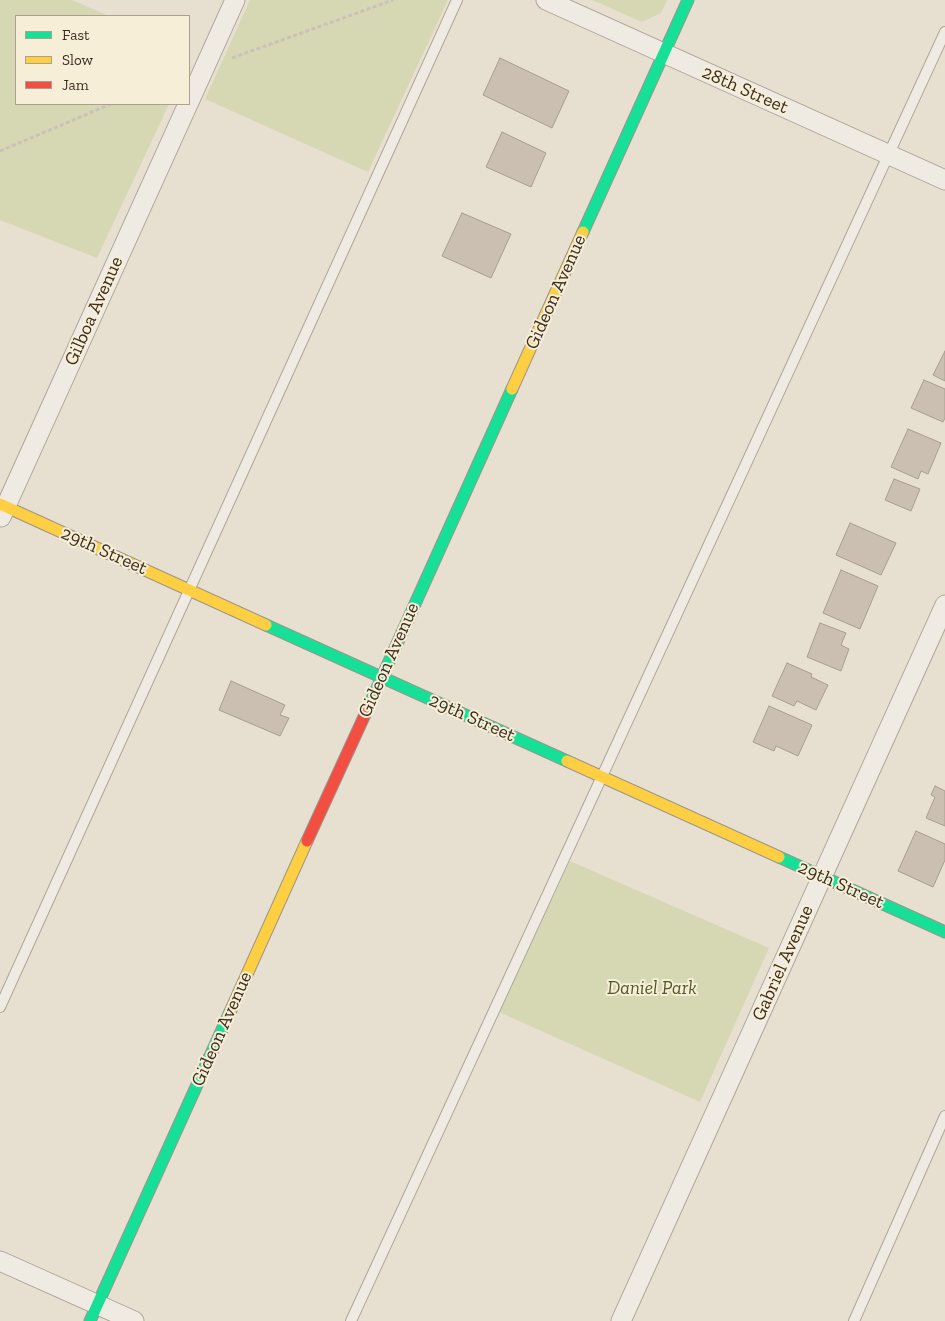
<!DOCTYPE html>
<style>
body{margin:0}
#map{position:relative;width:945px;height:1321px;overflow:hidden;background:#e7e0d1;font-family:"Zilla Slab",serif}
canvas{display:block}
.legend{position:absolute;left:15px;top:15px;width:175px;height:90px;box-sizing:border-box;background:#f7eed8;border:1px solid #ada18e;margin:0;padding:6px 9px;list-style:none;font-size:15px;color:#3d2e20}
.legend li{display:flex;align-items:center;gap:10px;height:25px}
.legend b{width:25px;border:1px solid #ada18e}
</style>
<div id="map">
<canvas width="945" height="1321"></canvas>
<ul class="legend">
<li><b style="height:6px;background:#16e098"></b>Fast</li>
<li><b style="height:6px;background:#ffcf43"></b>Slow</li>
<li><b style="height:6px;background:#f24e42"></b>Jam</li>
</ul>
</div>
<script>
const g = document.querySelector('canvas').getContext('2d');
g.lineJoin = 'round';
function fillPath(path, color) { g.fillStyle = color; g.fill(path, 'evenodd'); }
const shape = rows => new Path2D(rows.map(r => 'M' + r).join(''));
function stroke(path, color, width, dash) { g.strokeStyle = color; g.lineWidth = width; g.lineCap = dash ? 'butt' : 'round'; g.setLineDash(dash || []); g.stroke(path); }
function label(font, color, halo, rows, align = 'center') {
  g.font = font + ' "Zilla Slab",serif'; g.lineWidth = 4; g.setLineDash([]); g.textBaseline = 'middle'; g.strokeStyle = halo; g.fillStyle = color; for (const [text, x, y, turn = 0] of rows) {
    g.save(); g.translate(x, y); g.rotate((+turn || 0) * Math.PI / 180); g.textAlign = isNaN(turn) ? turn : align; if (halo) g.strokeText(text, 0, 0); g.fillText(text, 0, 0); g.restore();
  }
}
const green = shape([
 [0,0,72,0,109,16,16,16,16,104,169,104,97,258,0,220],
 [250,0,448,0,368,172,205,99],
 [592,0,667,0,661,13,642,22],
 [570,861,769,948,700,1102,499,1012]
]);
const building = shape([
 [500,58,569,91,552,128,483,95,500,58],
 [502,132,546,153,531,187,486,167,502,132],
 [462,213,511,234,491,278,442,256,462,213],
 [945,351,945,381,933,375,945,351],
 [924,380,945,389,945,418,943,422,911,408,924,380],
 [908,429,941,443,928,474,921,471,918,479,891,467,908,429],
 [894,479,920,489,911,511,885,500,894,479],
 [850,523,896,543,881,575,836,555,850,523],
 [841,570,878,586,860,629,823,613,841,570],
 [820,623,846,633,841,645,849,649,841,671,807,657,820,623],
 [787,663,812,674,811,677,828,685,816,710,797,701,794,706,772,696,787,663],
 [231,681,285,705,280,715,289,718,280,736,219,710,231,681],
 [769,706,812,725,798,756,776,746,774,751,753,742,769,706],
 [935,786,945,791,945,826,926,818,935,797,931,795,935,786],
 [916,831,945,844,945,860,933,887,898,871,916,831]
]);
const path = shape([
 [232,58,393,0],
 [0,151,111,104]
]);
const lane = shape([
 [0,1007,457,0],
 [351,1321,945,32],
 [854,1321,945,1116]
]);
const street = shape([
 [546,0,945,180],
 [189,102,235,0],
 [1,517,188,104],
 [0,1261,134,1321],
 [621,1321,945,605]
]);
const fast = shape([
 [583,232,688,0],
 [266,625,567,761],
 [368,708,512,389],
 [779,857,945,932],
 [90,1321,230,1012]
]);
const slow = shape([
 [512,389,583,232],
 [0,504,266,625],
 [567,761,779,857],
 [230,1012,307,841]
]);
const jam = shape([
 [307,841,368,708]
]);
const streetNames = [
 ["28th Street",745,90,24],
 ["Gideon Avenue",556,292,-66],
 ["Gilboa Avenue",94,311,-66],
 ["29th Street",104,551,24],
 ["Gideon Avenue",389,660,-66],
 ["29th Street",472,718,24],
 ["29th Street",841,885,24],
 ["Gabriel Avenue",783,963,-66],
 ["Gideon Avenue",222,1029,-66]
];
const parkNames = [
 ["Daniel Park",652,989]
];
fillPath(green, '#d6d7b3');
fillPath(building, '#cbbfb2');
stroke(building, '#a89c90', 1);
stroke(lane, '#ada599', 12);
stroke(street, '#ada599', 21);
stroke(fast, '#9c958a', 13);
stroke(slow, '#9c958a', 13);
stroke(jam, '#9c958a', 13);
stroke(path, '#c8c2b9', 3, [4, 2.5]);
stroke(lane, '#efebe3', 10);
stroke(street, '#efebe3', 19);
stroke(fast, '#16e098', 11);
stroke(slow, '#ffcf43', 11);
stroke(jam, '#f24e42', 11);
label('19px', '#3d2e20', '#f7eed8', streetNames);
label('italic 19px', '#4d5a26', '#f7eed8', parkNames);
</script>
